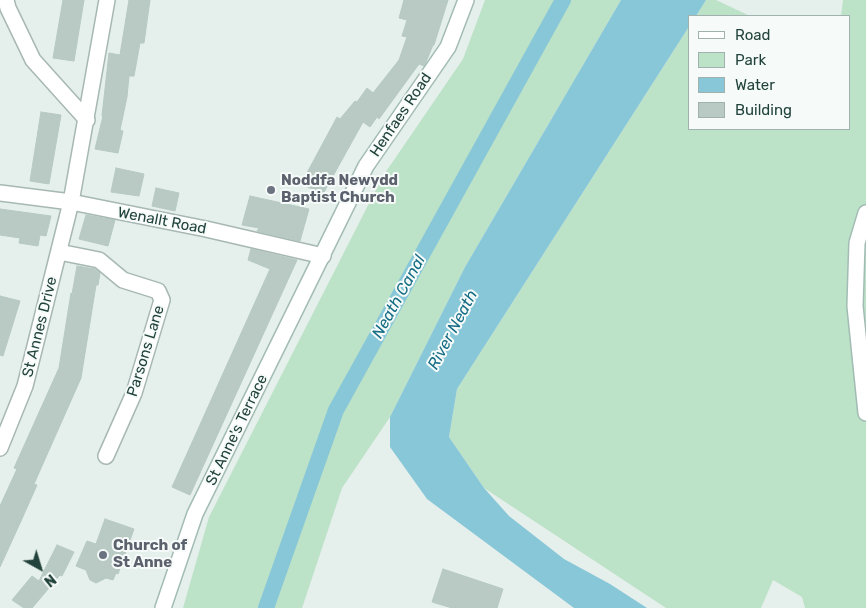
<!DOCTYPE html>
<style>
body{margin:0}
#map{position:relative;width:866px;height:608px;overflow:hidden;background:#e5efeb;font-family:Rubik,sans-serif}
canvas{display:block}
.legend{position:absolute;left:688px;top:15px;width:162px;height:115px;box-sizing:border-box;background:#f6fbf9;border:1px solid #a1b1ad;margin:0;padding:6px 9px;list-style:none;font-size:15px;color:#22433c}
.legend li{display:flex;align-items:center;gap:10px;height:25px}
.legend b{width:25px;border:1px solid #a1b1ad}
.north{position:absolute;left:15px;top:543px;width:50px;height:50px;-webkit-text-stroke:4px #f6fbf9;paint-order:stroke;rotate:141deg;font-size:14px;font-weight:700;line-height:20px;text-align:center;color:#22433c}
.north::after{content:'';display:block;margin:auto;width:18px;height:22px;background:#22433c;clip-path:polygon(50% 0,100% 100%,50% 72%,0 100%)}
</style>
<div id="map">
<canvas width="866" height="608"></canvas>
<ul class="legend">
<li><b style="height:6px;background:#fff"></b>Road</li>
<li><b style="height:14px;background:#bce2c8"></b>Park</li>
<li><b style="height:14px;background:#88c7d8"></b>Water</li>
<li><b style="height:14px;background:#b9cac4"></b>Building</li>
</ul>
<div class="north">N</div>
</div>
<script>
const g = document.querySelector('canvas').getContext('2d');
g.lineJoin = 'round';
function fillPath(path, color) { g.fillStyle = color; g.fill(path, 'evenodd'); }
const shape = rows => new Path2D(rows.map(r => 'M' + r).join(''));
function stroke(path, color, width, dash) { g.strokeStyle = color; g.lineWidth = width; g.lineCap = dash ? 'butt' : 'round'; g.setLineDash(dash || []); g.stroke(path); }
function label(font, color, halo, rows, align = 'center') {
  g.font = font + ' Rubik,sans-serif'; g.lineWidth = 4; g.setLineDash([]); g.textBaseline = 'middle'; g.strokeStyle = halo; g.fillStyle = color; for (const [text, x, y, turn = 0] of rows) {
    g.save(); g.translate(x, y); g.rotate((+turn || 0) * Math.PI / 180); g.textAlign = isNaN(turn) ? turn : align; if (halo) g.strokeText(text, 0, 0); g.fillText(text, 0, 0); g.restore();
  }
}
const green = shape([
 [485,0,621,0,465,267,390,417,342,488,302,608,183,608,209,517,383,176,463,59],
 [706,0,716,0,750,16,696,16],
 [843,0,866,0,866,608,805,608,802,597,773,580,761,608,666,608,484,488,449,437,457,389,690,25,690,129,850,129,850,16,841,16]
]);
const water = shape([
 [621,0,706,0,696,16,690,16,690,25,457,389,449,437,484,488,509,516,564,559,610,584,647,608,574,608,427,499,390,447,390,417,465,267]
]);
const canal = shape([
 [266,608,336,410,563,0]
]);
const building = shape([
 [63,0,84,0,74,61,53,58,63,0],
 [129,0,150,0,144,43,140,43,134,76,129,76,127,97,120,130,123,131,118,153,95,149,103,116,102,116,109,53,120,55,129,0],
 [404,0,448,0,434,45,433,45,426,62,424,66,419,64,379,119,377,117,370,127,363,122,323,194,301,184,337,117,340,119,355,101,357,102,367,88,373,93,399,60,407,37,402,36,407,20,399,18,404,0],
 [41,112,61,115,49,184,30,181,41,112],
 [116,168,144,174,139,196,111,192,116,168],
 [156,188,179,193,175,211,152,206,156,188],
 [250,196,309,209,300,241,257,231,259,228,242,225,250,196],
 [0,209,51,216,46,236,40,235,38,246,19,243,20,238,0,235,0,209],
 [86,215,115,220,108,246,79,239,86,215],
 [251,249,297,260,190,495,172,487,270,269,248,260,251,249],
 [77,266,95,269,100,273,98,285,96,285,81,378,34,484,37,485,21,521,0,567,0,506,17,469,14,468,59,368,71,293,72,294,77,266],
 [0,296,20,301,3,356,0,355,0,296],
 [105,519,134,529,118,574,116,573,113,580,106,578,96,583,90,580,86,570,76,566,87,541,96,544,105,519],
 [57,545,74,552,62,576,60,575,32,608,24,608,12,600,32,576,39,581,57,545],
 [443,569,503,589,497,608,452,608,432,602,443,569]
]);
const minor = shape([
 [6,0,8,8,33,60,87,120],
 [0,193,71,202,206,229,323,256],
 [59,252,99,260,123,280,158,291,162,300,134,393,106,456],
 [0,448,25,386,71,202,107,0]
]);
const secondary = shape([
 [866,213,857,243,855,306,866,413],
 [163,608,195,514,366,166,448,47,466,0]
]);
const markers = [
 [271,190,5,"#6b7280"],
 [103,555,5,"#6b7280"]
];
const streetNames = [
 ["Henfaes Road",401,115,-56],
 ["Wenallt Road",162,221,11],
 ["St Annes Drive",40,327,-76],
 ["Parsons Lane",146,351,-73],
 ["St Anne's Terrace",237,430,-64]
];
const worshipNames = [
 ["Noddfa Newydd",281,181],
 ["Baptist Church",281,198],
 ["Church of",113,546],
 ["St Anne",113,563]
];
const waterNames = [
 ["Neath Canal",399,297,-61],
 ["River Neath",453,330,-62]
];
fillPath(green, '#bce2c8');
fillPath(water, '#88c7d8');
stroke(canal, '#88c7d8', 16);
fillPath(building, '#b9cac4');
stroke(building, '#b6c9c3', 1);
stroke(minor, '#a7b8b3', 18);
stroke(secondary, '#a2bcb4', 18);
stroke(minor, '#fff', 15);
stroke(secondary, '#fff', 15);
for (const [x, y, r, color] of markers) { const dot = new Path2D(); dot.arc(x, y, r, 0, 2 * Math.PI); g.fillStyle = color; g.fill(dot); stroke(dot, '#f6fbf9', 2); }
label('15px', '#22433c', '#f6fbf9', streetNames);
label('bold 15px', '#5b616d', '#f6fbf9', worshipNames, 'left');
label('italic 16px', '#156c85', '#f6fbf9', waterNames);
</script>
